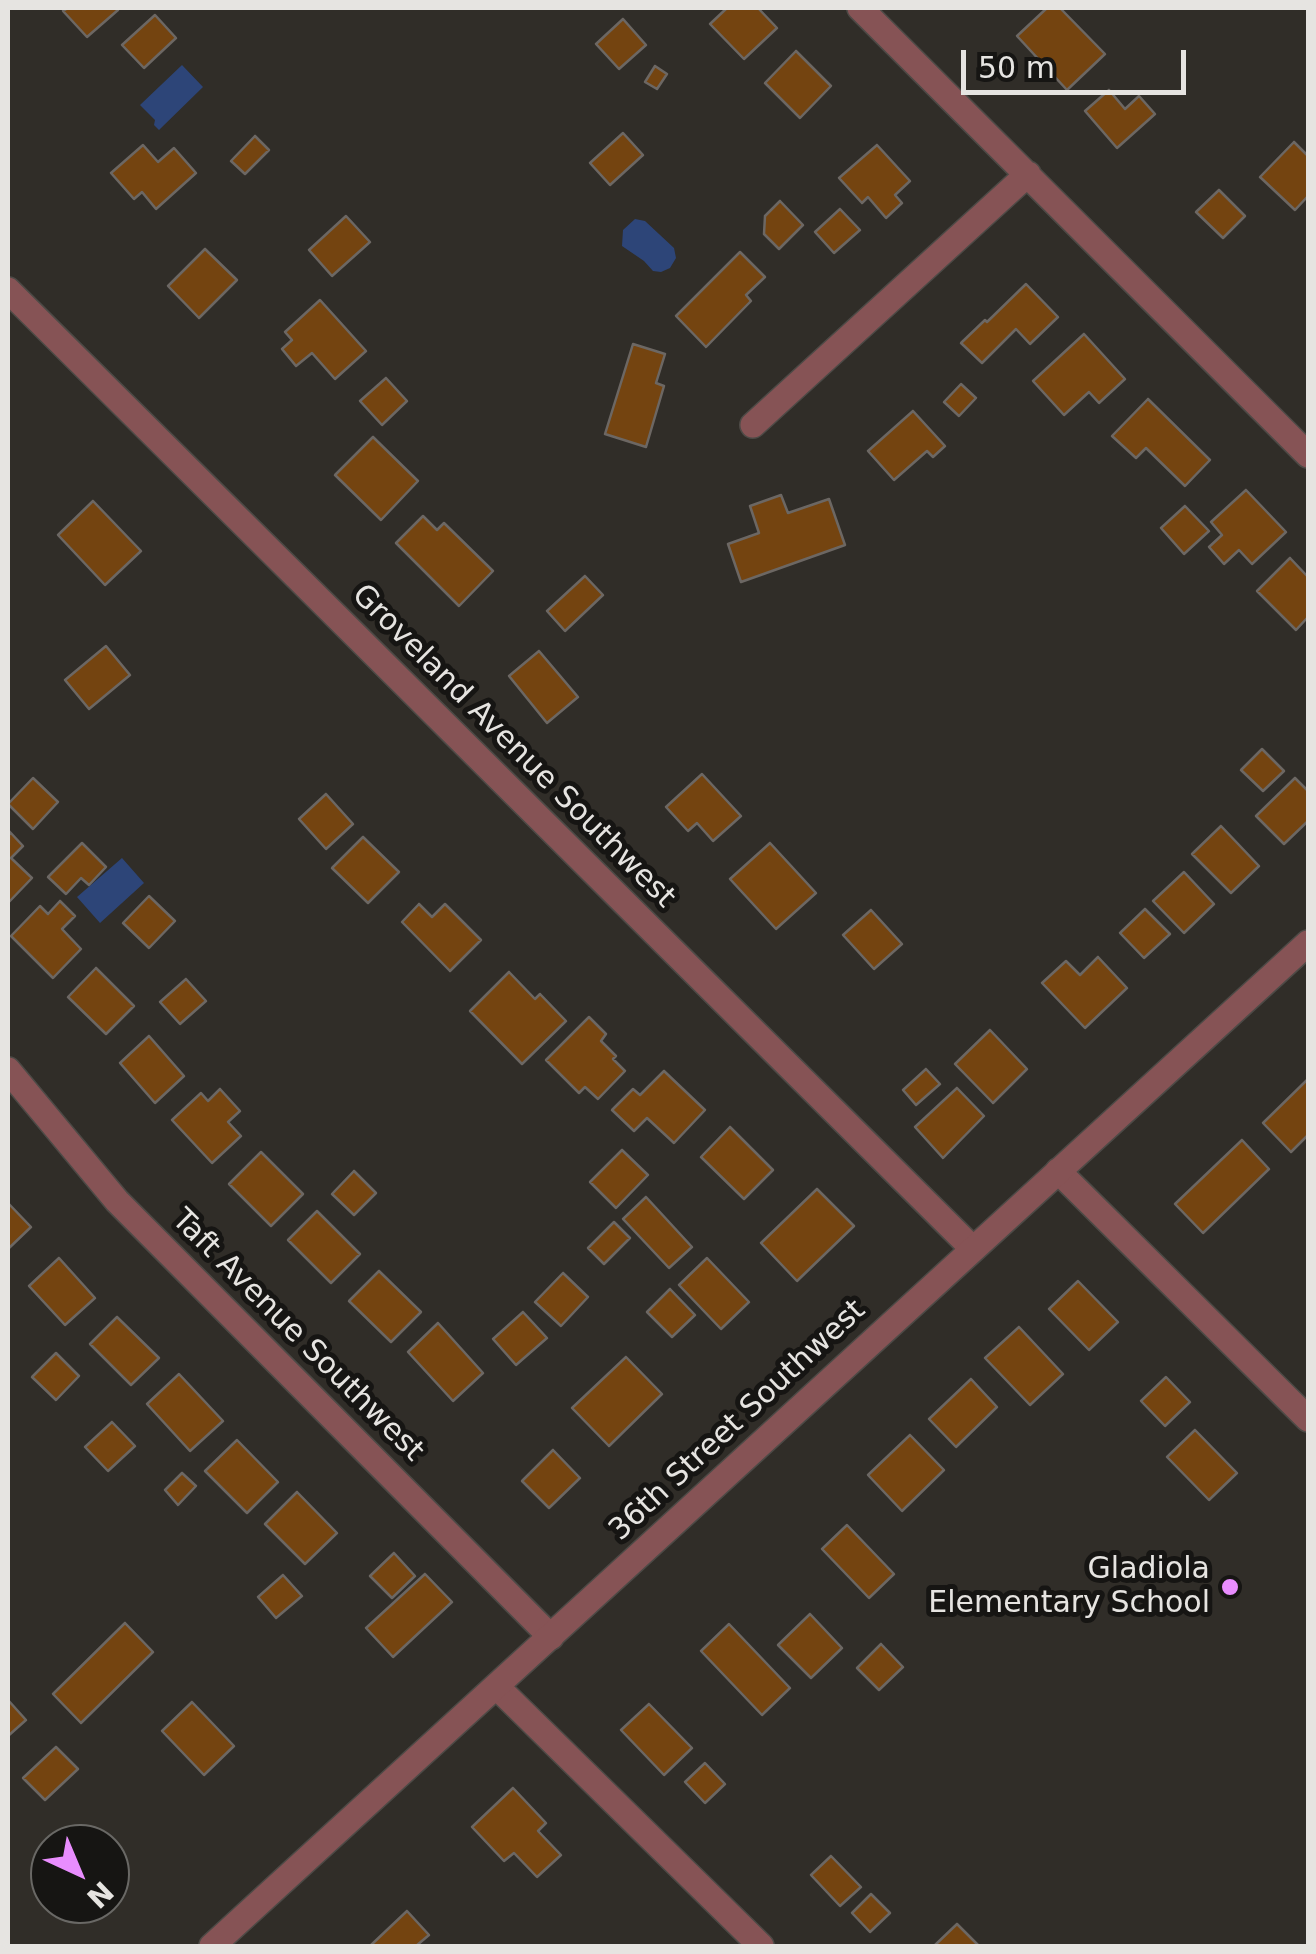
<!DOCTYPE html>
<style>
body{margin:0}
#map{position:relative;width:1316px;height:1954px;overflow:hidden;background:#302d28;font-family:"DejaVu Sans",sans-serif}
canvas{display:block}
.frame{position:absolute;inset:0;border:10px solid #e6e4e1;pointer-events:none}
.north{position:absolute;left:30px;top:1824px;width:100px;height:100px;box-sizing:border-box;background:#161513;border:2px solid #696865;border-radius:50%;rotate:136deg;font-size:28px;font-weight:700;line-height:40px;text-align:center;color:#e6e4e1}
.north::after{content:'';display:block;margin:auto;width:35px;height:45px;background:#e98dfe;clip-path:polygon(50% 0,100% 100%,50% 72%,0 100%)}
.scale{position:absolute;left:961px;top:50px;width:225px;height:45px;box-sizing:border-box;border:5px solid #e6e4e1;border-top:0;padding-left:12px;font-size:30px;line-height:35px;white-space:nowrap;color:#e6e4e1;-webkit-text-stroke:8px #161513;paint-order:stroke}
</style>
<div id="map">
<canvas width="1316" height="1954"></canvas>
<div class="frame"></div>
<div class="north">N</div>
<div class="scale">50 m</div>
</div>
<script>
const g = document.querySelector('canvas').getContext('2d');
g.lineJoin = 'round';
function fillPath(path, color) { g.fillStyle = color; g.fill(path, 'evenodd'); }
const shape = rows => new Path2D(rows.map(r => 'M' + r).join(''));
function stroke(path, color, width, dash) { g.strokeStyle = color; g.lineWidth = width; g.lineCap = dash ? 'butt' : 'round'; g.setLineDash(dash || []); g.stroke(path); }
function label(font, color, halo, rows, align = 'center') {
  g.font = font + ' "DejaVu Sans",sans-serif'; g.lineWidth = 10; g.setLineDash([]); g.textBaseline = 'middle'; g.strokeStyle = halo; g.fillStyle = color; for (const [text, x, y, turn = 0] of rows) {
    g.save(); g.translate(x, y); g.rotate((+turn || 0) * Math.PI / 180); g.textAlign = isNaN(turn) ? turn : align; if (halo) g.strokeText(text, 0, 0); g.fillText(text, 0, 0); g.restore();
  }
}
const water = shape([
 [182,65,203,87,159,130,154,125,155,120,140,105],
 [635,219,645,221,674,248,676,258,670,268,661,272,653,271,644,261,622,246,623,230],
 [122,858,144,883,100,923,77,897]
]);
const building = shape([
 [68,8,116,8,118,10,87,37,63,11,68,8],
 [727,8,758,8,777,28,744,59,710,24,727,8],
 [1047,8,1060,8,1105,54,1067,90,1017,36,1047,8],
 [155,15,176,38,144,68,122,45,155,15],
 [623,19,646,45,619,69,596,44,623,19],
 [796,51,831,86,800,118,765,83,796,51],
 [655,66,667,74,657,89,645,82,655,66],
 [1109,90,1125,109,1139,96,1155,114,1117,148,1085,111,1109,90],
 [623,133,643,155,610,185,590,163,623,133],
 [255,136,269,150,245,174,231,161,255,136],
 [1294,142,1308,156,1308,196,1295,210,1260,177,1294,142],
 [143,145,158,162,174,148,196,173,156,209,142,192,134,199,111,173,143,145],
 [877,145,910,181,895,195,902,203,886,218,868,197,862,203,839,178,877,145],
 [1219,190,1245,216,1223,238,1196,212,1219,190],
 [780,201,803,225,779,249,764,234,765,216,780,201],
 [840,209,860,230,834,253,815,232,840,209],
 [346,216,370,242,332,276,309,250,346,216],
 [205,249,237,280,199,318,168,286,205,249],
 [740,252,765,277,746,295,751,301,706,347,676,316,740,252],
 [1026,284,1058,317,1030,344,1016,329,982,363,961,343,985,320,987,322,1026,284],
 [320,300,366,351,335,379,312,353,296,366,282,349,292,340,285,332,320,300],
 [1084,334,1125,379,1099,403,1089,392,1064,415,1033,381,1084,334],
 [633,344,665,354,656,383,664,386,646,447,605,434,633,344],
 [386,378,407,401,382,425,360,401,386,378],
 [961,384,976,398,959,416,944,402,961,384],
 [1148,399,1210,460,1185,486,1146,448,1136,458,1112,436,1148,399],
 [913,411,945,446,933,457,927,451,894,480,868,451,913,411],
 [373,437,418,481,381,520,335,475,373,437],
 [1246,490,1286,532,1252,564,1239,550,1224,564,1209,547,1222,535,1211,522,1246,490],
 [781,495,788,513,829,499,845,545,741,582,728,544,759,533,750,506,781,495],
 [93,501,141,551,105,585,58,535,93,501],
 [1185,506,1209,531,1184,554,1161,528,1185,506],
 [423,516,437,530,444,523,493,571,459,606,396,543,423,516],
 [1290,558,1308,577,1308,617,1296,630,1257,591,1290,558],
 [585,576,603,595,565,631,547,611,585,576],
 [106,646,130,675,89,709,65,680,106,646],
 [539,651,578,697,547,723,509,676,539,651],
 [1262,749,1284,771,1263,791,1241,770,1262,749],
 [702,774,741,816,713,841,697,823,688,831,666,807,702,774],
 [33,778,58,802,33,829,8,804,33,778],
 [1295,778,1308,791,1308,821,1284,844,1256,816,1295,778],
 [326,794,353,824,326,849,299,819,326,794],
 [1221,826,1259,866,1231,893,1192,854,1221,826],
 [9,831,23,846,11,858,32,878,8,903,9,831],
 [363,837,399,872,368,903,332,868,363,837],
 [82,843,106,867,89,885,81,878,66,894,48,877,82,843],
 [770,843,816,893,776,929,730,879,770,843],
 [1184,872,1214,904,1184,933,1153,901,1184,872],
 [149,896,175,921,149,948,123,923,149,896],
 [60,901,75,916,62,929,81,949,53,978,11,936,40,906,48,914,60,901],
 [419,904,432,917,445,904,481,940,450,971,402,922,419,904],
 [1145,909,1170,934,1144,958,1120,933,1145,909],
 [871,910,902,944,874,969,843,935,871,910],
 [1098,957,1127,988,1085,1028,1042,983,1066,961,1080,975,1098,957],
 [96,968,134,1006,106,1034,68,997,96,968],
 [509,972,535,999,540,994,566,1021,522,1064,470,1011,509,972],
 [186,979,206,1001,180,1024,160,1002,186,979],
 [589,1017,606,1034,601,1041,616,1056,613,1059,625,1071,598,1099,585,1087,579,1093,546,1060,589,1017],
 [990,1030,1027,1069,993,1103,955,1064,990,1030],
 [149,1036,184,1076,155,1103,120,1063,149,1036],
 [926,1069,940,1084,916,1105,903,1090,926,1069],
 [664,1071,705,1110,674,1143,647,1118,634,1131,612,1110,633,1089,640,1095,664,1071],
 [1308,1079,1308,1135,1291,1152,1263,1123,1308,1079],
 [957,1088,984,1116,943,1158,915,1127,957,1088],
 [220,1089,240,1111,228,1122,241,1136,212,1163,172,1120,201,1093,208,1101,220,1089],
 [730,1127,773,1170,744,1199,701,1157,730,1127],
 [1242,1140,1269,1169,1203,1233,1175,1204,1242,1140],
 [622,1150,648,1175,616,1208,590,1182,622,1150],
 [261,1152,303,1194,271,1226,229,1184,261,1152],
 [354,1171,376,1193,354,1215,332,1194,354,1171],
 [817,1189,854,1226,797,1281,761,1243,817,1189],
 [646,1197,692,1247,669,1268,623,1219,646,1197],
 [8,1203,31,1227,8,1249,8,1203],
 [317,1211,360,1254,331,1283,288,1240,317,1211],
 [614,1222,630,1238,604,1264,588,1248,614,1222],
 [59,1258,95,1298,65,1325,29,1286,59,1258],
 [707,1258,749,1302,721,1329,679,1285,707,1258],
 [379,1271,421,1312,391,1342,349,1301,379,1271],
 [563,1273,588,1297,561,1326,535,1302,563,1273],
 [1078,1281,1118,1322,1089,1350,1049,1309,1078,1281],
 [670,1289,695,1315,672,1337,647,1312,670,1289],
 [523,1312,547,1338,516,1365,493,1339,523,1312],
 [117,1317,159,1358,131,1385,90,1344,117,1317],
 [438,1323,483,1373,453,1401,408,1352,438,1323],
 [1019,1327,1063,1374,1030,1405,985,1358,1019,1327],
 [56,1353,79,1376,56,1400,32,1377,56,1353],
 [626,1357,662,1394,609,1446,572,1408,626,1357],
 [179,1374,223,1421,190,1451,147,1404,179,1374],
 [1166,1377,1190,1402,1165,1426,1141,1401,1166,1377],
 [971,1379,997,1407,956,1447,929,1419,971,1379],
 [112,1422,135,1446,108,1471,85,1447,112,1422],
 [1195,1430,1237,1473,1209,1500,1167,1457,1195,1430],
 [910,1435,944,1470,902,1511,868,1475,910,1435],
 [237,1440,278,1482,247,1513,205,1471,237,1440],
 [553,1450,580,1478,549,1508,522,1481,553,1450],
 [182,1473,196,1486,178,1505,165,1490,182,1473],
 [297,1492,337,1533,305,1564,265,1524,297,1492],
 [847,1525,894,1574,869,1598,822,1549,847,1525],
 [394,1553,415,1576,392,1598,370,1576,394,1553],
 [425,1574,452,1602,393,1657,366,1628,425,1574],
 [283,1575,302,1596,276,1618,258,1597,283,1575],
 [810,1614,842,1648,811,1678,778,1645,810,1614],
 [125,1623,153,1652,81,1723,53,1694,125,1623],
 [729,1624,790,1688,762,1715,701,1651,729,1624],
 [881,1644,903,1667,879,1690,857,1668,881,1644],
 [8,1700,26,1720,8,1736,8,1700],
 [192,1702,234,1746,204,1775,162,1731,192,1702],
 [649,1704,692,1748,664,1775,621,1730,649,1704],
 [56,1747,78,1769,45,1800,23,1778,56,1747],
 [705,1763,725,1784,705,1803,685,1782,705,1763],
 [513,1788,546,1823,538,1831,561,1855,537,1877,514,1853,504,1861,472,1827,513,1788],
 [831,1856,861,1887,840,1906,811,1875,831,1856],
 [871,1894,890,1913,870,1932,852,1913,871,1894],
 [407,1911,429,1935,416,1946,370,1946,407,1911],
 [957,1924,979,1946,934,1946,957,1924]
]);
const minor = shape([
 [860,8,1308,455],
 [8,290,973,1249],
 [753,425,1028,174],
 [8,1070,117,1201,551,1637],
 [1058,1171,1308,1419],
 [497,1687,761,1946]
]);
const tertiary = shape([
 [212,1946,1308,943]
]);
const markers = [
 [1230,1587,10,"#e98dfe"]
];
const streetNames = [
 ["Groveland Avenue Southwest",513,747,45],
 ["Taft Avenue Southwest",297,1336,45],
 ["36th Street Southwest",738,1421,-43]
];
const poiNames = [
 ["Gladiola",1210,1570],
 ["Elementary School",1210,1604]
];
fillPath(water, '#2d4578');
fillPath(building, '#744410');
stroke(building, '#6c6763', 2.5);
stroke(minor, '#4d4a46', 28);
stroke(tertiary, '#4d4a46', 28);
stroke(minor, '#865355', 25);
stroke(tertiary, '#865355', 25);
for (const [x, y, r, color] of markers) { const dot = new Path2D(); dot.arc(x, y, r, 0, 2 * Math.PI); g.fillStyle = color; g.fill(dot); stroke(dot, '#161513', 4); }
label('30px', '#e6e4e1', '#161513', streetNames);
label('30px', '#e6e4e1', '#161513', poiNames, 'right');
</script>
